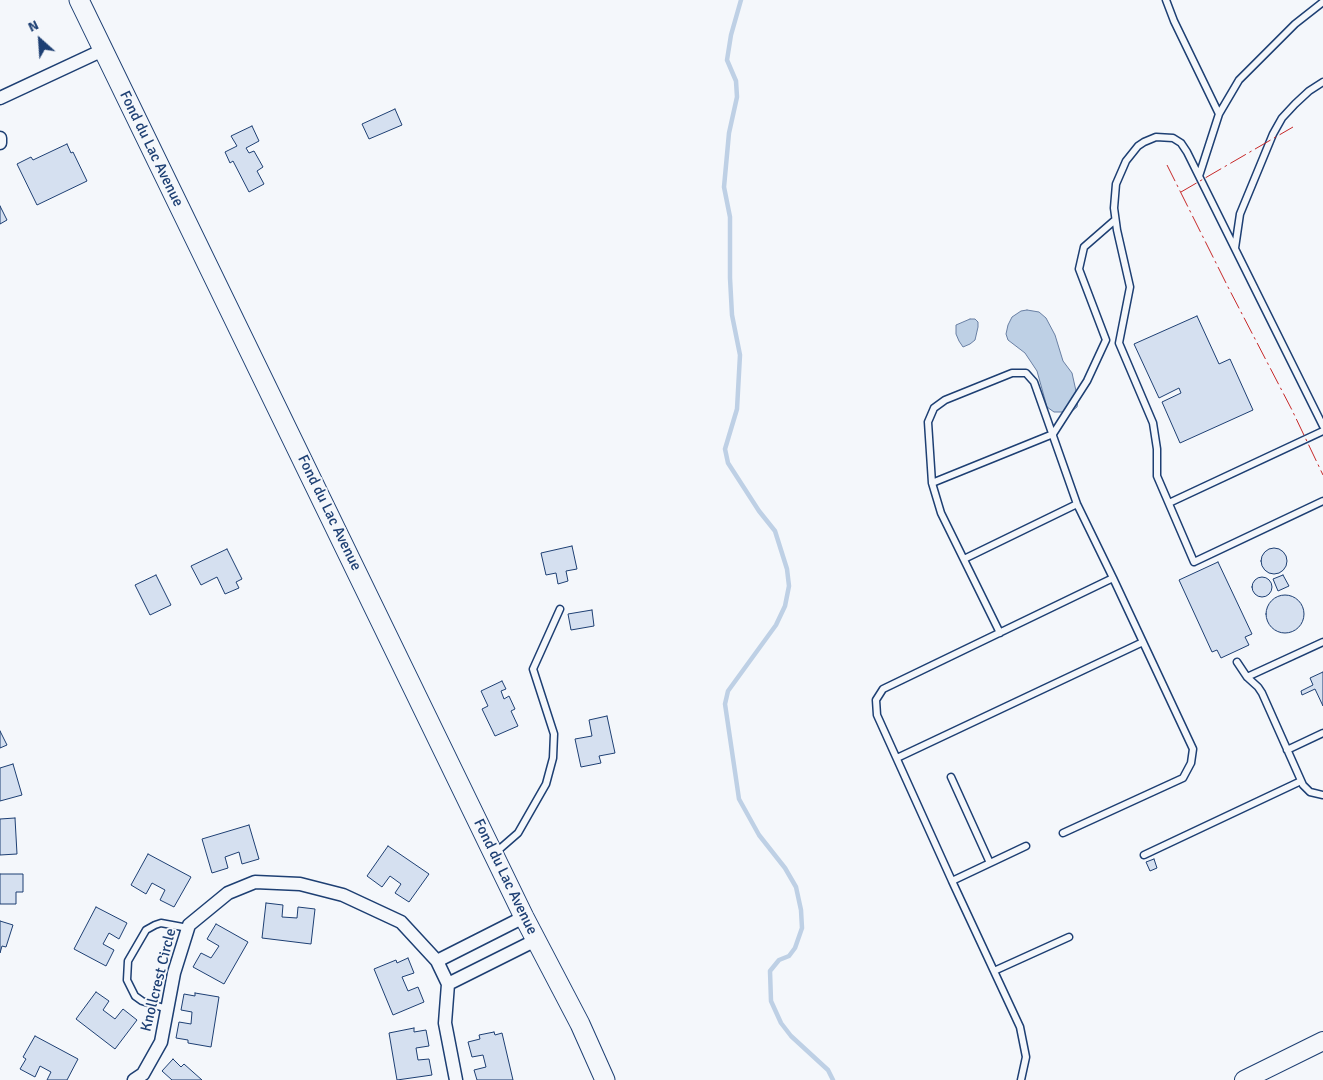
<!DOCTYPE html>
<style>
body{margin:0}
#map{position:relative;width:1323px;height:1080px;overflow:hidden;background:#f4f7fb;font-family:Signika,sans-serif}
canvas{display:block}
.north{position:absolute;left:15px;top:15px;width:50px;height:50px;-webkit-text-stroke:4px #f4f7fb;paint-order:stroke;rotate:334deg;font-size:14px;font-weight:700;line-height:20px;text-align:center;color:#1d3f73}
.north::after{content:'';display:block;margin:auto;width:18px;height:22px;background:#1d3f73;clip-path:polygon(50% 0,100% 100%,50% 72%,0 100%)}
</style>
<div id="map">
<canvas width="1323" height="1080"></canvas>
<div class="north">N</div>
</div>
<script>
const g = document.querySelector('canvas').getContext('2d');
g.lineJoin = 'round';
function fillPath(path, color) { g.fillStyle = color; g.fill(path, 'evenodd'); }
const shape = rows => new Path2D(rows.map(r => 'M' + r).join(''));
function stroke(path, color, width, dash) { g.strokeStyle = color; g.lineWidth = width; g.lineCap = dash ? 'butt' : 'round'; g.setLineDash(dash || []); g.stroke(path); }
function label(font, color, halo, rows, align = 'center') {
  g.font = font + ' Signika,sans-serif'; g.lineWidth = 4; g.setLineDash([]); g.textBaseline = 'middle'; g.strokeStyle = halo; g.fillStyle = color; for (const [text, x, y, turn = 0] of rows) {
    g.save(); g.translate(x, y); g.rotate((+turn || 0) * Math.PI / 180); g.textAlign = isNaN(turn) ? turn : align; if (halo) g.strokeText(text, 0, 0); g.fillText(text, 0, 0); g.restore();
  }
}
const water = shape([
 [1027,310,1039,312,1046,318,1055,335,1063,361,1072,373,1078,400,1077,407,1071,412,1054,412,1047,407,1037,371,1025,353,1008,340,1006,334,1008,325,1012,317,1021,311,1027,310],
 [970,319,975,319,978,322,978,327,975,340,970,344,963,347,959,341,956,334,956,325,970,319]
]);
const stream = shape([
 [741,0,731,35,727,60,736,81,737,97,729,133,724,187,730,217,730,278,732,315,740,355,737,409,725,449,728,463,759,511,775,531,787,569,789,586,785,606,776,625,728,691,725,704,739,799,759,835,785,868,796,887,801,910,802,928,795,948,789,956,779,960,770,971,771,1001,781,1023,791,1036,828,1070,833,1080]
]);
const building = shape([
 [395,109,402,125,369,139,362,124,395,109],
 [252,126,259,141,246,148,249,153,254,151,263,167,257,171,264,184,249,192,233,161,230,163,225,152,237,146,231,136,252,126],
 [67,144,71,153,73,152,87,181,37,205,17,164,31,157,33,160,67,144],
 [0,206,7,220,0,224,0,206],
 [1197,316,1219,364,1230,359,1253,410,1180,443,1162,402,1181,393,1179,388,1159,398,1134,344,1197,316],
 [572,546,577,569,566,571,568,581,558,584,556,573,546,575,541,553,572,546],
 '1261 561a13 13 0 1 1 26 0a13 13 0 1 1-26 0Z',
 [227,549,242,579,236,582,239,588,225,594,217,577,201,585,191,566,227,549],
 [1218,562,1252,634,1245,637,1249,645,1221,658,1217,650,1212,652,1179,580,1218,562],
 [156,575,171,605,150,615,135,585,156,575],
 [1283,575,1289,586,1278,591,1273,579,1283,575],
 '1252 587a10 10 0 1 1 20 0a10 10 0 1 1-20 0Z',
 '1266 614a19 19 0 1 1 38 0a19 19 0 1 1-38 0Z',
 [592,610,594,626,571,630,568,614,592,610],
 [1323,672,1323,706,1315,689,1302,695,1301,691,1313,685,1310,678,1323,672],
 [502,681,506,689,501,691,504,699,509,696,515,709,511,711,518,726,495,736,482,709,488,706,481,691,502,681],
 [607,716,615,753,599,756,601,763,581,767,575,739,592,736,589,720,607,716],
 [0,731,7,745,0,748,0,731],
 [13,764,22,795,0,801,0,768,13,764],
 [15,818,17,854,0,855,0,819,15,818],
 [249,825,259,859,242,864,239,852,225,857,228,868,212,873,202,839,249,825],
 [388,846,429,874,409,902,395,893,401,884,390,876,382,887,367,876,388,846],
 [148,854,191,877,174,907,160,900,165,890,152,883,146,894,131,885,148,854],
 [1154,859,1157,868,1150,871,1146,862,1154,859],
 [0,874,23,874,23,892,16,892,16,904,0,904,0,874],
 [266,903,283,905,282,917,297,918,298,907,315,909,311,944,262,938,266,903],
 [96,907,127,923,119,939,109,933,103,944,114,950,106,966,74,949,96,907],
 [0,921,13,925,6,947,2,946,0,953,0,921],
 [216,924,248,942,224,984,193,967,201,953,211,958,219,946,207,939,216,924],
 [408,958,414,973,402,977,408,991,418,987,424,1002,393,1015,374,969,396,960,397,963,408,958],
 [96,992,109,1001,103,1010,115,1019,123,1009,137,1020,115,1049,76,1019,96,992],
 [195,993,219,997,211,1047,188,1043,188,1040,176,1038,179,1022,191,1024,192,1012,181,1010,184,994,195,996,195,993],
 [414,1028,414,1032,426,1030,429,1046,416,1048,418,1060,429,1059,432,1075,397,1080,389,1033,414,1028],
 [494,1032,495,1035,502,1033,513,1080,477,1080,474,1070,486,1067,483,1055,472,1057,468,1042,480,1039,479,1035,494,1032],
 [35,1036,78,1059,67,1080,47,1080,51,1072,40,1066,35,1077,20,1069,26,1059,23,1057,35,1036],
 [173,1059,181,1067,184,1064,202,1080,172,1080,162,1071,173,1059]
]);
const lane = shape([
 [1166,0,1174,21,1219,114],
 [1199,176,1219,114,1239,80,1295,24,1323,2],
 [1235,248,1240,214,1273,134,1282,118,1295,104,1309,91,1323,82],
 [1323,426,1187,152,1181,143,1173,138,1156,137,1144,142,1138,146,1126,161,1116,184,1114,208,1117,230,1130,287,1119,343,1153,423,1157,449,1157,476,1194,562,1323,501],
 [932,483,1053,434,1087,381,1106,340,1079,269,1084,247,1115,220],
 [1169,503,1323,431],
 [964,559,1077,504],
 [1000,633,941,513,932,483,928,422,934,408,945,400,1012,373,1026,373,1034,382,1077,504,1113,578],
 [1237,662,1247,677,1258,687,1262,693,1303,785,1310,792,1323,795],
 [1247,677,1323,642],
 [1287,750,1323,733],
 [897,758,1143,642],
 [951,777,990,863],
 [495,853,518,833,546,784,553,758,554,734,533,669,560,609],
 [1144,855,1301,781],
 [952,881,877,715,876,700,883,689,1113,578,1193,749,1191,763,1183,778,1063,833],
 [994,971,1069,937],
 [167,1009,142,1001,135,996,127,980,128,961,146,930,155,925,161,923,188,928],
 [1021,1080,1026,1057,1020,1027,952,881,1026,846]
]);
const street = shape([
 [0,98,103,50],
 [0,138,0,143],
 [437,961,524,917],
 [448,984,536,940],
 [134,1080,143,1074,161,1042,174,973,189,925,228,893,255,882,300,884,343,895,401,922,437,961,448,984,445,1023,456,1080]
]);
const secondary = shape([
 [1244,1080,1323,1041]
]);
const primary = shape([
 [79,0,524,917,580,1024,605,1080]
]);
const power = shape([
 [1167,165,1228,287,1292,410,1323,475],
 [1181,192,1293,127]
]);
const streetNames = [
 ["Fond du Lac Avenue",151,149,64],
 ["Fond du Lac Avenue",329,513,64],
 ["Fond du Lac Avenue",505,877,64],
 ["Knollcrest Circle",159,980,-76]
];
fillPath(water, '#bed0e5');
stroke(water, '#687fa3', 1);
stroke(stream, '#bed0e5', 4.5);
fillPath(building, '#d5e0f0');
stroke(building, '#1d3f73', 1);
stroke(lane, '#1d3f73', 9);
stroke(street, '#1d3f73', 15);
stroke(secondary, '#1d3f73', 20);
stroke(primary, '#1d3f73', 21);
stroke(lane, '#f4f7fb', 6);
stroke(street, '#f4f7fb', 12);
stroke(secondary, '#f4f7fb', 18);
stroke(primary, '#f4f7fb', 19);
stroke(power, '#c62828', 1, [18, 4, 2.5, 4]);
label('15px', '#1d3f73', '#f4f7fb', streetNames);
</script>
